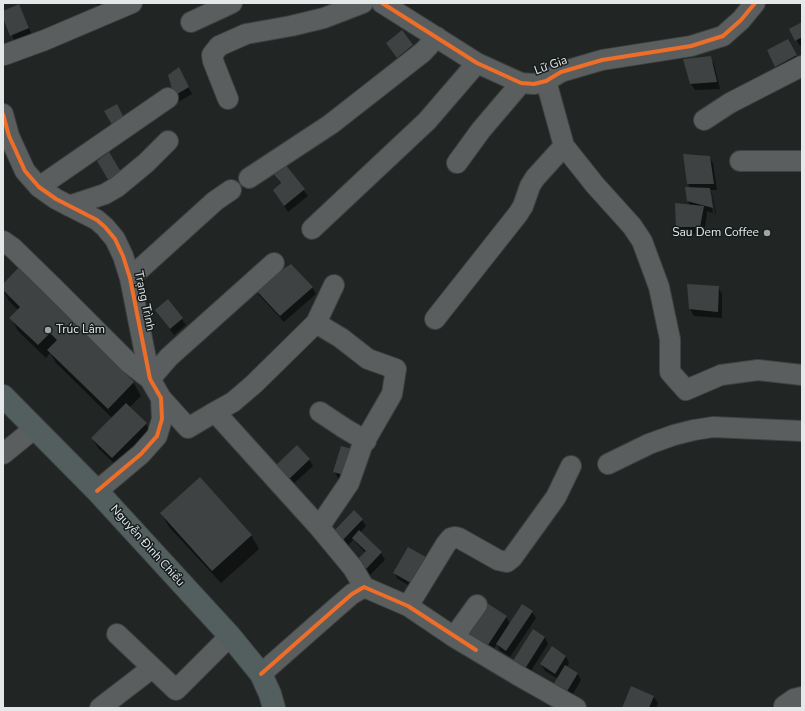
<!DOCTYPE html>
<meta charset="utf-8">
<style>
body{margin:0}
#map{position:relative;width:805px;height:711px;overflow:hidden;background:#212524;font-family:"Nunito Sans",sans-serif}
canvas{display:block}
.frame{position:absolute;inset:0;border:4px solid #e4e8e8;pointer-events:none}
</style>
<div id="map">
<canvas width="805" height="711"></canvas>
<div class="frame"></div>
</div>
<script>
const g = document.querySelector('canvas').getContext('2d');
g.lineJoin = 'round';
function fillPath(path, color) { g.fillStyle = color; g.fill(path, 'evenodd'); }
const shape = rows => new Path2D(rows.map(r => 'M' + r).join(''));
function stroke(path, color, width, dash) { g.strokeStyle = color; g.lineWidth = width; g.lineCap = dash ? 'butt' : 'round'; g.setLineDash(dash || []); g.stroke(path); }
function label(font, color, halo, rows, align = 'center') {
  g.font = font + ' "Nunito Sans",sans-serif'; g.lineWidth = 3; g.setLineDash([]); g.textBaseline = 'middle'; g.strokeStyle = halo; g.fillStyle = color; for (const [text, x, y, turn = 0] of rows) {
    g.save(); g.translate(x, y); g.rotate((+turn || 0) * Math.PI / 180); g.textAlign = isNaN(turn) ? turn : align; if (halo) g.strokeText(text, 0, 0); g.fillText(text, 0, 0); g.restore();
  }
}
const shadow = shape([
 [96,3,119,3,101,12],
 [3,12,22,12,32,35,15,42,3,16],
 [802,23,802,45,800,46,790,29],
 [412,46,416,52,402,63,391,49],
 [791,47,799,62,780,73,776,66],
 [710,57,714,64,720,89,695,90,691,84],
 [182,75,192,94,178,102,175,96],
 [709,157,713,163,717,190,710,190,713,196,716,214,706,211,707,214,704,234,681,233,677,227,690,206,688,201,690,188,688,183],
 [710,194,712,194,715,213,713,213],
 [285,166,308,196,288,212,278,197,281,184,273,173],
 [3,285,125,372,124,373,133,382,141,396,129,408,146,424,152,434,119,468,98,448,92,438,112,418,56,363,50,353,46,358,18,331,11,318,18,310,9,301,3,290],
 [312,287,316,294,284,322,259,295,256,289],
 [718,287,722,294,722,318,694,316,690,309],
 [168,301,186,325,174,335,156,310],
 [342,447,348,481,338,478,334,471],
 [309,459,313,466,291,486,275,467],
 [162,514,251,535,259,549,221,583,169,527],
 [362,520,366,526,360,533,381,553,385,560,370,575,362,567,366,553,357,544,354,539,344,550,335,542],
 [425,558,429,564,415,589,398,579,394,573],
 [532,612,536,618,510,657,500,651,497,644,490,654,471,643,506,616,510,624],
 [545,637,548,644,527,677,516,670],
 [566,656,569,663,567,667,577,673,581,680,570,699,558,679,545,671,541,664],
 [632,687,654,697,658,703,656,708,623,708]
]);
const building = shape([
 [19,4,29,28,10,36,3,18,3,11],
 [802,22,802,37,795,41,789,29],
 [402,30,413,45,397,58,386,43],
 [788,39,797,55,775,67,767,50],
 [711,56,717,82,690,84,683,59],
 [179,67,189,87,174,96,168,75],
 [117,104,126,122,115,130,104,111],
 [109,152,121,172,110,183,97,161],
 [683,154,710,156,714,184,687,184],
 [285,164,305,189,284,206,273,190,281,183,272,172],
 [685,187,710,188,713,208,687,201],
 [675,203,704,206,700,227,676,227],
 [291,264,313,287,280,316,254,288],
 [21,265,134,382,108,409,47,350,57,340,50,333,38,345,9,318,20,307,3,290,3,284],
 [687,284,719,286,718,312,689,309],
 [168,299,183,318,170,329,155,310],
 [126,403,147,423,112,458,91,438],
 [297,445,310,459,287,481,274,467],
 [341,446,352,449,344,475,333,472],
 [200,477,252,535,212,571,160,513],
 [354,510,363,519,339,544,330,535],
 [359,530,382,552,366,569,357,560,366,551,352,538],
 [408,547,426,557,411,583,393,573],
 [487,603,507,616,486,648,466,636],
 [522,604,533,611,506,651,496,644],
 [533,629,545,637,523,672,511,664],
 [552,646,566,656,555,674,540,664],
 [565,665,578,673,566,693,553,685],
 [631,686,654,696,649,708,622,708]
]);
const minor = shape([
 [382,3,477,63,521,83,534,84,546,81,561,72,602,60,691,46,723,36,741,20,755,3],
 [191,22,232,3],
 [4,55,45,40,132,3],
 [546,81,564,146,595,185,632,226,642,241,659,287,670,339,670,372,686,390,721,375,758,370,802,375],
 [228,99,213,61,212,55,219,46,246,34,291,26,324,18,363,3],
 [3,114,9,136,25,171,39,187,56,199,97,220,105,227,115,239,123,256,130,278,150,379,161,398,162,419,157,436,141,454,97,491],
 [704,120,730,103,802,66],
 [740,161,802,161],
 [457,163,481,130,521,83],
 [249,178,331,124,423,52,437,37],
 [39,187,168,98],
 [69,206,105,194,117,187,146,163,168,141],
 [312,229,427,121,477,63],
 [3,241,13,248,55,289,128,362,150,379,169,357,274,263],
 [130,278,215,201,231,190],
 [435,319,518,214,523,206,530,186,535,178,564,146],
 [316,323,341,338,368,359,396,369,392,394,362,446,349,483,319,527],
 [161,398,188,428,215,412,319,527,353,568,364,587],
 [215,412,233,402,254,384,316,323,334,285],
 [320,412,344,428,366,441],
 [3,454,35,428],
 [608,464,649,444,674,435,694,430,713,427,802,431],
 [408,606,446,544,451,538,455,537,459,538,498,560,507,562,512,558,556,497,571,466],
 [117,634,176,690,230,636],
 [454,637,477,605],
 [261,674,337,607,352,594,364,587,408,606,454,637,521,677,576,708],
 [784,706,794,699,802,697],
 [100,708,152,668]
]);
const major = shape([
 [3,396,97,491,230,636,261,674,270,694,274,708]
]);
const cycleway = shape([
 [382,3,477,63,521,83,534,84,546,81,561,72,602,60,691,46,723,36,741,20,755,3],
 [3,114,9,136,25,171,39,187,56,199,97,220,105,227,115,239,123,256,130,278,150,379,161,398,162,419,157,436,141,454,97,491],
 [261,674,337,607,352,594,364,587,408,606,476,650]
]);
const markers = [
 [767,233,4,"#a0a4a3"],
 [48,330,4,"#a0a4a3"]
];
const streetNames = [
 ["Lữ Gia",551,66,-20],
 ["Trạng Trình",144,301,78],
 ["Nguyễn Đình Chiểu",147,546,48]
];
const poiNames = [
 ["Sau Dem Coffee",759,233],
 ["Trúc Lâm",56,330,"left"]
];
fillPath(shadow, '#0007');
fillPath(building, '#3f4242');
stroke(minor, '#3e4241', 22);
stroke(major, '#3e4241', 24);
stroke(minor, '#5b5e5e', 20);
stroke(major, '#535f5e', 22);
stroke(cycleway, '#ee6e29', 4);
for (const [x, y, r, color] of markers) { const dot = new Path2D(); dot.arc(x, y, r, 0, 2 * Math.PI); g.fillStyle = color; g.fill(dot); stroke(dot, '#161c1c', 1.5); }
label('12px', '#e4e8e8', '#161c1c', streetNames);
label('12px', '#e4e8e8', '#161c1c', poiNames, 'right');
</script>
